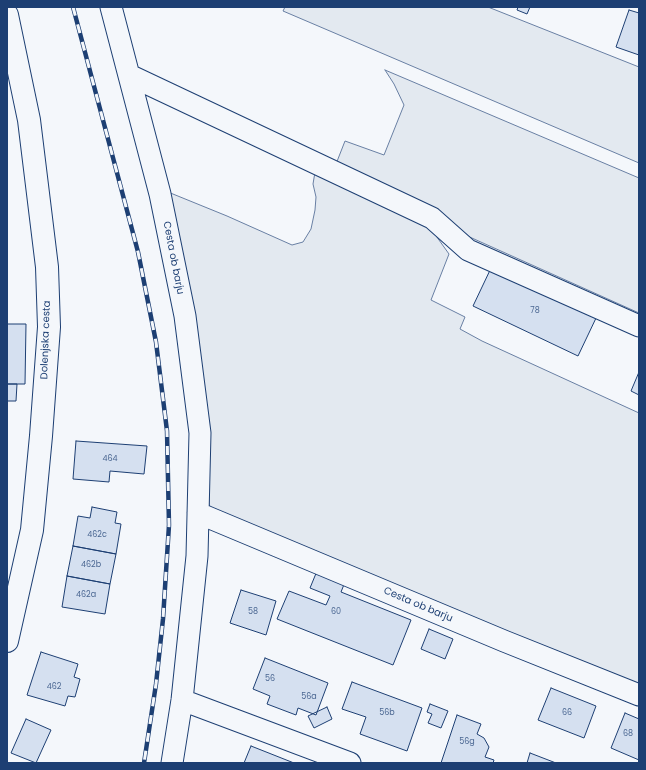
<!DOCTYPE html>
<style>
body{margin:0}
#map{position:relative;width:646px;height:770px;overflow:hidden;background:#f4f7fb;font-family:Poppins,sans-serif}
canvas{display:block}
.frame{position:absolute;inset:0;border:8px solid #1d3f73;pointer-events:none}
</style>
<div id="map">
<canvas width="646" height="770"></canvas>
<div class="frame"></div>
</div>
<script>
const g = document.querySelector('canvas').getContext('2d');
g.lineJoin = 'round';
function fillPath(path, color) { g.fillStyle = color; g.fill(path, 'evenodd'); }
const shape = rows => new Path2D(rows.map(r => 'M' + r).join(''));
function stroke(path, color, width, dash) { g.strokeStyle = color; g.lineWidth = width; g.lineCap = dash ? 'butt' : 'round'; g.setLineDash(dash || []); g.stroke(path); }
function label(font, color, halo, rows, align = 'center') {
  g.font = font + ' Poppins,sans-serif'; g.lineWidth = 3; g.setLineDash([]); g.textBaseline = 'middle'; g.strokeStyle = halo; g.fillStyle = color; for (const [text, x, y, turn = 0] of rows) {
    g.save(); g.translate(x, y); g.rotate((+turn || 0) * Math.PI / 180); g.textAlign = isNaN(turn) ? turn : align; if (halo) g.strokeText(text, 0, 0); g.fillText(text, 0, 0); g.restore();
  }
}
const green = shape([
 [285,7,488,7,639,67,639,163,283,11,285,7],
 [385,70,639,178,639,313,454,230,336,164,345,141,384,155,404,105,394,84,385,70],
 [315,172,429,226,449,254,431,300,465,317,460,329,482,341,639,413,639,686,219,514,209,505,208,430,168,192,227,216,292,245,303,242,311,229,315,210,316,197,313,184,315,172]
]);
const building = shape([
 [518,7,530,7,527,14,517,10,518,7],
 [629,10,639,13,639,55,616,47,629,10],
 [492,266,597,316,578,356,473,306,492,266],
 [7,324,26,324,25,384,7,384,7,324],
 [639,372,639,395,631,391,639,372],
 [7,384,17,384,16,401,7,401,7,384],
 [76,441,147,446,144,474,110,471,109,482,73,479,76,441],
 [92,507,117,512,115,523,121,524,116,554,73,546,78,516,90,518,92,507],
 [73,546,116,554,110,584,67,576,73,546],
 [317,571,345,582,341,592,411,620,393,665,277,619,289,591,326,605,330,596,310,588,317,571],
 [67,576,110,584,105,614,62,607,67,576],
 [241,590,276,601,266,635,230,623,241,590],
 [429,629,453,639,445,659,421,649,429,629],
 [41,652,78,664,74,677,80,679,75,697,68,696,65,706,27,695,41,652],
 [265,658,328,683,316,715,298,708,296,715,267,704,270,696,253,689,265,658],
 [352,682,422,708,407,751,360,734,366,717,342,709,352,682],
 [551,688,596,706,584,738,538,720,551,688],
 [430,704,448,711,441,728,428,723,432,714,427,712,430,704],
 [327,707,332,719,314,728,308,716,327,707],
 [625,713,639,719,639,760,611,748,625,713],
 [457,715,481,724,477,734,484,738,489,747,485,757,494,760,493,763,441,763,457,715],
 [26,719,51,730,36,763,11,753,26,719],
 [251,746,294,763,244,763,251,746],
 [530,753,556,763,527,763,530,753]
]);
const street = shape([
 [111,7,160,194,185,316,200,433,197,556,182,700,172,763],
 [129,75,432,218,468,250,639,326],
 [198,513,504,641,639,695],
 [182,700,350,763]
]);
const primary = shape([
 [7,15,29,120,47,267,49,327,41,436,32,530,7,641]
]);
const rail = shape([
 [73,7,138,252,156,342,167,431,169,525,163,619,156,684,144,763]
]);
const numberNames = [
 ["78",535,311],
 ["464",110,459],
 ["462c",97,535],
 ["462b",91,565],
 ["462a",86,595],
 ["58",253,612],
 ["60",336,612],
 ["56",270,679],
 ["462",54,687],
 ["56a",309,697],
 ["56b",387,713],
 ["66",567,713],
 ["68",628,734],
 ["56g",467,742]
];
const streetNames = [
 ["Cesta ob barju",173,258,79],
 ["Dolenjska cesta",46,340,-88],
 ["Cesta ob barju",418,605,23]
];
fillPath(green, '#e3e9f0');
stroke(green, '#687fa3', 1);
fillPath(building, '#d5e0f0');
stroke(building, '#1d3f73', 1);
stroke(street, '#1d3f73', 23);
stroke(primary, '#1d3f73', 24);
stroke(street, '#f4f7fb', 21);
stroke(primary, '#f4f7fb', 22);
stroke(rail, '#1d3f73', 4.5);
stroke(rail, '#f4f7fb', 3, [9]);
label('8px', '#4b6792', null, numberNames);
label('10px', '#1d3f73', '#f4f7fb', streetNames);
</script>
